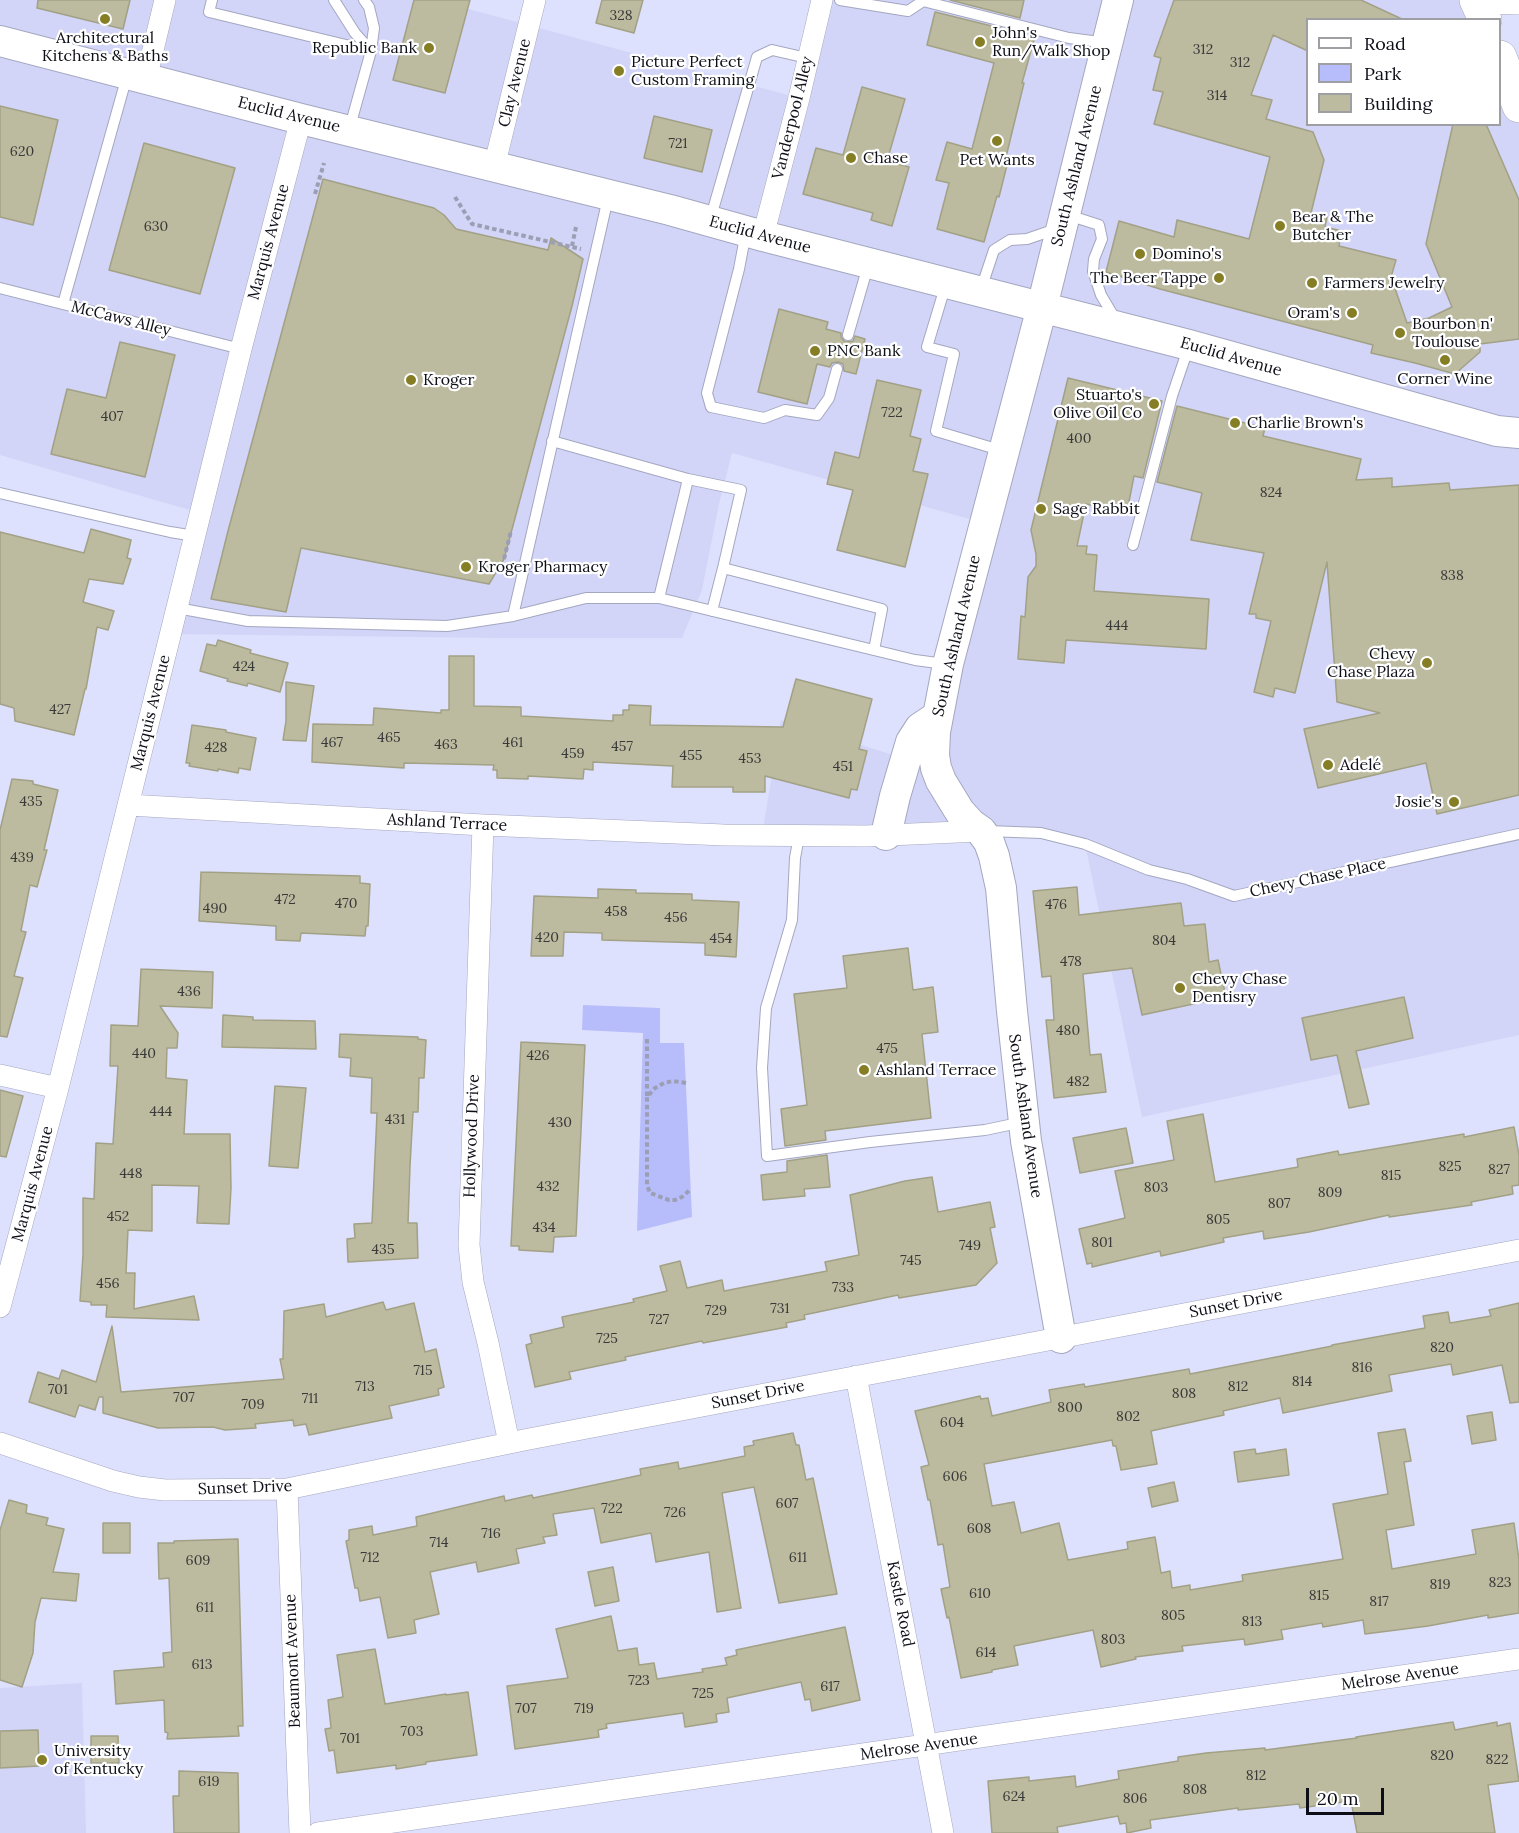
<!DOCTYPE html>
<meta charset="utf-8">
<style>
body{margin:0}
#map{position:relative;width:1519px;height:1833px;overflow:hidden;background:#dee1fd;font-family:Lora,serif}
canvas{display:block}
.legend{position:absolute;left:1306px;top:18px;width:195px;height:108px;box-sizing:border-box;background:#fff;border:2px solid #9e9fa2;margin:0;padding:8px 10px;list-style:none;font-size:18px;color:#0d0e17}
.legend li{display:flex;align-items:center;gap:12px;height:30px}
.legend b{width:30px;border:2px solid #9e9fa2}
.scale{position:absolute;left:1306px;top:1788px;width:78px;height:27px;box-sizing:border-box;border:3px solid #0d0e17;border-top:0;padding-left:8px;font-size:18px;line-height:21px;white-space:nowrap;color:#0d0e17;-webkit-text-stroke:4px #fff;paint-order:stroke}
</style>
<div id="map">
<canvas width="1519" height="1833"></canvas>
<ul class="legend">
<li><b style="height:8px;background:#fff"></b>Road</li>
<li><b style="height:16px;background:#b7bcfb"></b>Park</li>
<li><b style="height:16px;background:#bcbb9f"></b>Building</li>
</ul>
<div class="scale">20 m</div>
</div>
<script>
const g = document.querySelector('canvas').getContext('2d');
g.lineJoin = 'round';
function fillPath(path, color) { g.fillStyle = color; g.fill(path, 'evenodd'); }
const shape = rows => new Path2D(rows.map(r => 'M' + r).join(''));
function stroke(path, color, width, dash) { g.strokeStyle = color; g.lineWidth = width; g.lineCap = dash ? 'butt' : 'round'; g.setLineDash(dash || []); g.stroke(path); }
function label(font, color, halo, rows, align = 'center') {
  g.font = font + ' Lora,serif'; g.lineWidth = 4.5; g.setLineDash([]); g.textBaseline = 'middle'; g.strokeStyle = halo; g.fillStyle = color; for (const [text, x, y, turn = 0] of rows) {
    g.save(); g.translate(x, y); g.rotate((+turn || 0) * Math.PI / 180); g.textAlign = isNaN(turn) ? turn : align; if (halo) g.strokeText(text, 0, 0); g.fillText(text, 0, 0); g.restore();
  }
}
const built = shape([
 [0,0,435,0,799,98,822,0,1476,0,1485,19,1308,20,1308,124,1500,124,1500,57,1519,106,1519,1035,1142,1117,1085,844,1041,833,762,835,781,720,935,768,984,523,732,453,719,504,702,590,682,638,501,638,170,634,200,513,0,455],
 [82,1683,86,1833,0,1833,0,1688]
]);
const green = shape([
 [583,1005,660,1008,660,1043,684,1043,692,1217,637,1231,643,1033,582,1030]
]);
const building = shape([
 [38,0,130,0,123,29,37,8,38,0],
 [414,0,470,0,445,93,393,80,414,0],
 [602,0,643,0,634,33,596,23,602,0],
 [950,0,1024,0,1020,18,950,0],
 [1174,0,1361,0,1404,20,1308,20,1308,51,1273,35,1251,95,1272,100,1266,119,1313,132,1324,160,1311,213,1327,217,1325,227,1342,231,1339,246,1396,260,1391,277,1407,323,1429,318,1452,307,1426,244,1453,124,1486,124,1519,200,1519,339,1480,344,1480,352,1455,374,1415,363,1371,353,1373,345,1160,289,1106,272,1119,221,1174,237,1177,220,1249,239,1270,157,1154,124,1163,92,1153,90,1161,58,1154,56,1174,0],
 [935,12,1016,32,1015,35,1034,40,1022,83,1024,83,1006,157,1009,157,999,197,997,196,984,242,937,229,949,183,936,180,947,142,972,149,994,63,927,45,935,12],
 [862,87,905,99,887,161,909,167,892,226,871,220,873,213,803,194,816,148,843,155,862,87],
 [0,106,58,120,33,225,0,217,0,106],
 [654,116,712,130,702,172,644,158,654,116],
 [144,143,235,168,200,294,109,270,144,143],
 [323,179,434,208,444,215,456,229,548,250,551,238,583,259,572,306,504,559,489,584,301,548,286,612,211,599,228,531,323,179],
 [779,309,828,322,826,329,841,333,841,337,845,342,853,341,855,336,865,339,856,374,844,371,843,364,838,362,832,363,830,367,817,364,807,404,758,392,779,309],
 [120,342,175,355,145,477,51,454,67,389,106,398,120,342],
 [1068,378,1162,401,1143,478,1134,476,1127,512,1086,504,1077,546,1087,546,1086,554,1097,555,1094,591,1209,599,1206,649,1066,640,1064,663,1018,659,1021,616,1025,617,1028,577,1036,566,1036,554,1031,530,1068,378],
 [877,380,921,390,910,436,921,439,913,471,928,474,905,567,837,550,853,490,827,484,835,452,859,458,877,380],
 [1177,406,1265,428,1263,436,1361,459,1356,480,1392,478,1392,487,1449,483,1450,490,1519,485,1519,795,1437,814,1426,763,1318,788,1304,729,1380,713,1337,702,1327,562,1295,693,1275,688,1273,697,1254,692,1271,621,1256,618,1256,614,1249,614,1264,553,1191,540,1202,493,1157,482,1177,406],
 [91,529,131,540,127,558,131,559,123,584,89,579,83,602,114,611,108,630,97,627,86,689,85,689,74,735,15,721,14,708,0,704,0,532,84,553,91,529],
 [218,640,251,650,250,653,288,663,280,692,248,683,247,686,227,681,228,679,200,671,207,644,216,646,218,640],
 [449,656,474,656,474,706,521,707,521,716,613,721,613,715,623,715,623,710,629,710,629,705,651,706,650,725,783,727,796,679,872,699,859,749,867,751,857,790,851,789,849,798,765,776,765,792,733,792,733,787,672,787,673,766,593,762,593,770,584,769,583,779,528,776,528,779,497,778,497,770,493,770,494,765,404,763,404,768,312,762,313,724,373,725,374,708,441,713,441,710,449,710,449,656],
 [286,682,314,686,306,741,283,740,286,721,286,682],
 [192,725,226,730,226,732,256,738,250,770,239,768,238,773,218,769,218,771,189,766,190,763,186,763,192,725],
 [12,779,33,781,33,784,58,790,44,850,47,850,37,887,30,885,21,931,26,932,14,976,23,978,7,1037,0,1036,0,830,12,779],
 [201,872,360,876,360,883,370,884,368,926,366,926,365,936,301,933,300,941,276,940,276,926,199,921,201,872],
 [1077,887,1079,915,1181,903,1184,926,1205,924,1209,962,1218,960,1226,997,1142,1015,1132,968,1083,974,1090,1055,1101,1054,1106,1092,1054,1098,1046,1020,1054,1020,1051,976,1042,977,1033,891,1077,887],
 [598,889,636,890,636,893,692,894,692,900,739,902,736,957,705,955,705,943,602,940,602,933,564,932,563,956,531,956,534,896,598,898,598,889],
 [908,948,913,990,933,987,938,1032,922,1034,931,1118,825,1131,826,1140,785,1146,781,1109,807,1105,794,994,847,988,843,956,908,948],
 [141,969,213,972,212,1008,160,1006,178,1033,177,1048,167,1048,166,1078,187,1080,184,1134,230,1134,231,1188,229,1224,197,1223,199,1186,152,1185,152,1231,128,1230,126,1273,135,1273,134,1309,194,1296,199,1320,106,1317,107,1305,91,1305,91,1302,80,1301,83,1255,83,1198,94,1199,96,1143,113,1144,118,1066,110,1066,111,1025,138,1026,141,969],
 [1404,997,1413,1038,1356,1051,1369,1104,1349,1108,1337,1055,1311,1060,1302,1018,1404,997],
 [223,1015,253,1017,253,1020,315,1021,316,1049,222,1047,223,1015],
 [340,1034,418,1037,418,1039,426,1040,424,1078,419,1078,418,1112,413,1112,410,1166,408,1223,417,1223,418,1258,348,1262,347,1239,355,1238,354,1224,372,1223,377,1113,371,1113,372,1078,350,1076,351,1058,339,1057,340,1034],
 [521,1042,585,1045,576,1236,554,1237,553,1252,519,1250,519,1246,511,1246,521,1042],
 [275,1086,306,1088,298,1168,269,1166,275,1086],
 [0,1090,23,1096,6,1157,0,1156,0,1090],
 [1203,1114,1215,1182,1298,1167,1297,1159,1338,1151,1339,1155,1464,1134,1464,1137,1514,1127,1519,1155,1519,1185,1512,1186,1513,1194,1471,1202,1472,1205,1389,1217,1389,1215,1309,1232,1264,1239,1263,1231,1223,1238,1224,1242,1161,1256,1160,1251,1092,1267,1092,1263,1087,1264,1079,1229,1125,1218,1115,1171,1174,1160,1167,1121,1203,1114],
 [1126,1128,1133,1163,1080,1173,1073,1138,1126,1128],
 [827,1155,830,1187,804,1189,805,1196,763,1200,761,1175,787,1172,787,1161,827,1155],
 [932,1177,938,1212,990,1202,995,1227,990,1228,997,1263,976,1285,899,1298,898,1295,804,1315,805,1319,786,1323,787,1327,703,1343,702,1341,625,1357,626,1360,569,1372,571,1379,535,1387,526,1345,532,1343,530,1335,564,1327,562,1317,634,1302,633,1299,667,1291,660,1266,680,1261,687,1288,722,1280,724,1291,827,1271,825,1262,859,1255,850,1195,905,1181,932,1177],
 [383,1302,386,1310,414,1303,425,1352,436,1349,444,1387,438,1389,439,1395,389,1406,392,1418,309,1435,306,1424,294,1426,293,1420,255,1424,256,1428,225,1430,213,1427,158,1428,103,1413,103,1397,99,1397,95,1410,79,1405,75,1417,29,1402,38,1372,59,1379,62,1370,96,1382,112,1326,121,1392,284,1379,280,1359,283,1359,284,1311,324,1304,326,1317,383,1302],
 [1519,1303,1519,1402,1510,1403,1502,1365,1453,1375,1451,1364,1389,1375,1392,1391,1283,1413,1280,1398,1223,1411,1224,1415,1151,1431,1157,1464,1121,1470,1116,1446,1113,1446,1112,1440,984,1464,992,1506,1014,1502,1021,1533,1059,1523,1068,1560,1128,1549,1127,1542,1155,1537,1161,1573,1170,1571,1172,1588,1190,1585,1190,1590,1243,1581,1242,1575,1343,1559,1333,1504,1388,1494,1378,1433,1405,1429,1411,1461,1404,1462,1414,1525,1386,1530,1392,1569,1476,1554,1472,1530,1514,1523,1519,1560,1519,1613,1488,1618,1488,1615,1428,1626,1365,1634,1363,1620,1323,1627,1322,1623,1281,1630,1283,1639,1245,1645,1244,1639,1182,1646,1183,1651,1135,1657,1136,1659,1101,1667,1093,1630,1014,1646,1018,1665,992,1670,992,1672,961,1678,949,1617,947,1618,941,1589,950,1587,943,1544,938,1545,930,1500,928,1500,921,1467,929,1465,915,1411,980,1396,981,1399,988,1398,992,1416,1051,1402,1049,1390,1084,1384,1085,1387,1189,1369,1190,1374,1332,1346,1332,1345,1425,1328,1423,1316,1448,1312,1450,1323,1491,1316,1489,1310,1519,1303],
 [1492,1412,1496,1440,1472,1444,1467,1416,1492,1412],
 [793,1433,796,1445,799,1445,806,1480,813,1478,837,1594,779,1603,754,1487,722,1493,741,1608,717,1612,709,1552,656,1562,651,1533,601,1543,594,1508,553,1514,557,1535,543,1537,545,1543,516,1549,519,1563,478,1572,476,1562,430,1572,439,1614,414,1620,416,1633,388,1638,380,1597,360,1601,358,1588,355,1588,346,1541,349,1540,349,1530,372,1526,373,1535,417,1526,416,1517,504,1496,505,1501,532,1495,533,1498,641,1475,640,1469,678,1462,679,1469,745,1456,744,1447,754,1445,753,1441,793,1433],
 [1255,1449,1256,1454,1286,1449,1289,1475,1238,1482,1234,1452,1255,1449],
 [1174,1482,1178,1501,1152,1507,1148,1488,1174,1482],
 [9,1500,27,1505,26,1513,48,1518,46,1525,64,1529,53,1572,79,1574,76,1601,41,1598,35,1622,33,1653,22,1687,0,1680,0,1530,9,1500],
 [103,1523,130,1523,130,1553,103,1553,103,1523],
 [238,1539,243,1726,238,1726,239,1736,167,1739,168,1733,165,1732,164,1700,116,1704,114,1671,164,1667,163,1653,172,1652,169,1578,159,1579,158,1543,174,1543,174,1541,238,1539],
 [613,1567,619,1601,595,1606,588,1572,613,1567],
 [611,1616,618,1651,637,1648,639,1665,654,1663,657,1679,703,1672,702,1669,727,1665,725,1658,737,1655,736,1650,845,1627,860,1700,812,1711,810,1699,805,1700,801,1682,727,1698,729,1712,716,1714,717,1722,685,1727,683,1713,606,1724,607,1728,598,1730,599,1737,515,1749,507,1686,568,1678,556,1629,611,1616],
 [375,1649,385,1704,446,1694,446,1695,468,1692,477,1755,426,1762,426,1764,396,1769,396,1765,337,1773,334,1750,329,1751,325,1729,331,1728,328,1700,343,1697,337,1655,375,1649],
 [1453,1722,1455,1730,1497,1722,1497,1726,1510,1723,1519,1781,1488,1785,1495,1833,1357,1833,1351,1801,1300,1808,1299,1804,1238,1810,1238,1808,1150,1820,1151,1828,1127,1833,1126,1823,1120,1824,1118,1816,1057,1827,1058,1833,992,1833,988,1781,1029,1777,1029,1781,1075,1776,1076,1787,1119,1779,1118,1771,1178,1761,1178,1757,1206,1753,1265,1748,1265,1750,1357,1738,1356,1737,1453,1722],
 [38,1730,39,1766,0,1768,0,1731,38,1730],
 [91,1736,118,1736,119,1763,91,1763,91,1736],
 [179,1771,238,1773,239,1833,174,1833,173,1796,179,1796,179,1771]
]);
const path = shape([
 [315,194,324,163],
 [455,197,472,224,581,249],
 [572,246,576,227],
 [504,559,511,531],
 [686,1083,673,1081,664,1083,655,1088,647,1097,647,1185,650,1193,669,1200,675,1200,682,1197,691,1189],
 [647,1096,647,1036]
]);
const lane = shape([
 [212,0,209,12,371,51,349,130],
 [334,0,355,33,371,51],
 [364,0,369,7,374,28,371,51],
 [840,0,908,11,923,1,1069,38,1107,43],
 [1068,215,1099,225,1102,239,1094,259,1093,271,1101,295,1117,322],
 [710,220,757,57,772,50,807,58],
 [746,232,739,269,707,393,711,407,764,418,785,410,817,415,829,398,837,369],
 [946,284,927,347,954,354,936,431,1003,451],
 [0,288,241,349],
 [981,289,994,250,1010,240,1027,239,1059,228],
 [63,304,127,76],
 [848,335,868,266],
 [688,479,741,490,723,568],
 [0,493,170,532,195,536],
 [1133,545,1172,396,1189,346],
 [659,598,915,660,945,664],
 [177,608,248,621,447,626,513,616,608,198],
 [712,611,723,568,882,609,874,650],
 [513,616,586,598,659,598,684,496,688,479,552,441],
 [988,831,1041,833,1085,844,1149,870,1187,879,1234,896,1519,834],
 [799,836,795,858,792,920,766,1008,762,1068,767,1156,870,1142,985,1130,1023,1122]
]);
const street = shape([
 [1478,3,1519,4],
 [146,79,165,0],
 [494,167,535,0],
 [763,236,799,98,822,0],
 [128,805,483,825,724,835,866,836,981,831],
 [483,825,469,1245,473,1282,488,1343,509,1443],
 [0,1075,58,1088],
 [0,1307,58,1088,241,349,301,119],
 [856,1376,943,1833],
 [0,1443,113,1481,139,1487,165,1490,287,1489,524,1440,1519,1250],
 [287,1489,300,1833],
 [318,1833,1519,1659]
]);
const secondary = shape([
 [0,41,301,119,670,210,763,236,1189,345,1497,431,1519,433],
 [886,835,895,796,911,742,920,728,938,716],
 [1061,1338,1026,1141,1012,1011,1001,888,994,856,989,842,981,831,971,824,960,812,941,781,936,768,934,755,935,732,948,664,1042,307,1118,0]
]);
const primary = shape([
 [1476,0,1485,20],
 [1500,57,1519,106]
]);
const markers = [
 [105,19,6,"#867e25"],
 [980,42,6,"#867e25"],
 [429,48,6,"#867e25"],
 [619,71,6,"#867e25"],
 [997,141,6,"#867e25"],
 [851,158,6,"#867e25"],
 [1280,226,6,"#867e25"],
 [1140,254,6,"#867e25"],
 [1219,278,6,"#867e25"],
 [1312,283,6,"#867e25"],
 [1352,313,6,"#867e25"],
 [1400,333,6,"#867e25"],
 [815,351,6,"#867e25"],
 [1445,360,6,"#867e25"],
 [411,380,6,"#867e25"],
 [1154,404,6,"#867e25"],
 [1235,423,6,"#867e25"],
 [1041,509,6,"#867e25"],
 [466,567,6,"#867e25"],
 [1427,663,6,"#867e25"],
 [1328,765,6,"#867e25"],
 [1454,802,6,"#867e25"],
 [1180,988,6,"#867e25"],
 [864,1070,6,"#867e25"],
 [42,1760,6,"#867e25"]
];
const numberNames = [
 ["328",621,16],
 ["312",1203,50],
 ["312",1240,63],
 ["314",1217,96],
 ["721",678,144],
 ["620",22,152],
 ["630",156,227],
 ["722",892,413],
 ["407",112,417],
 ["400",1079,439],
 ["824",1271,493],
 ["838",1452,576],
 ["444",1117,626],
 ["424",244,667],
 ["427",60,710],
 ["465",389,738],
 ["467",332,743],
 ["461",513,743],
 ["463",446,745],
 ["457",622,747],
 ["428",216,748],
 ["459",573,754],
 ["455",691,756],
 ["453",750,759],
 ["451",843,767],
 ["435",31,802],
 ["439",22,858],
 ["472",285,900],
 ["470",346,904],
 ["476",1056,905],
 ["490",215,909],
 ["458",616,912],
 ["456",676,918],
 ["420",547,938],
 ["454",721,939],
 ["804",1164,941],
 ["478",1071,962],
 ["436",189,992],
 ["480",1068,1031],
 ["475",887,1049],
 ["440",144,1054],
 ["426",538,1056],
 ["482",1078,1082],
 ["444",161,1112],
 ["431",395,1120],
 ["430",560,1123],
 ["825",1450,1167],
 ["827",1499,1170],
 ["448",131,1174],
 ["815",1391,1176],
 ["432",548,1187],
 ["803",1156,1188],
 ["809",1330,1193],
 ["807",1279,1204],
 ["452",118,1217],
 ["805",1218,1220],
 ["434",544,1228],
 ["801",1102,1243],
 ["749",970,1246],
 ["435",383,1250],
 ["745",911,1261],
 ["456",108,1284],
 ["733",843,1288],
 ["731",780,1309],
 ["729",716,1311],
 ["727",659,1320],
 ["725",607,1339],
 ["820",1442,1348],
 ["816",1362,1368],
 ["715",423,1371],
 ["814",1302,1382],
 ["713",365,1387],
 ["812",1238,1387],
 ["701",58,1390],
 ["808",1184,1394],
 ["707",184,1398],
 ["711",310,1399],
 ["709",253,1405],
 ["800",1070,1408],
 ["802",1128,1417],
 ["604",952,1423],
 ["606",955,1477],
 ["607",787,1504],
 ["722",612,1509],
 ["726",675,1513],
 ["608",979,1529],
 ["716",491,1534],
 ["714",439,1543],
 ["712",370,1558],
 ["611",798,1558],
 ["609",198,1561],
 ["823",1500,1583],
 ["819",1440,1585],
 ["610",980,1594],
 ["815",1319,1596],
 ["817",1379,1602],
 ["611",205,1608],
 ["805",1173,1616],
 ["813",1252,1622],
 ["803",1113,1640],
 ["614",986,1653],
 ["613",202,1665],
 ["723",639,1681],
 ["617",830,1687],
 ["725",703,1694],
 ["707",526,1709],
 ["719",584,1709],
 ["703",412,1732],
 ["701",350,1739],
 ["820",1442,1756],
 ["822",1497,1760],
 ["812",1256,1776],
 ["619",209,1782],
 ["808",1195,1790],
 ["624",1014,1797],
 ["806",1135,1799]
];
const poiNames = [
 ["John's",992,33],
 ["Run/Walk Shop",992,51],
 ["Architectural",105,38,"center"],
 ["Kitchens & Baths",105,56,"center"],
 ["Republic Bank",417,48,"right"],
 ["Picture Perfect",631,62],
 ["Custom Framing",631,80],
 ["Chase",863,158],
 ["Pet Wants",997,160,"center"],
 ["Bear & The",1292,217],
 ["Butcher",1292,235],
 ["Domino's",1152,254],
 ["The Beer Tappe",1207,278,"right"],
 ["Farmers Jewelry",1324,283],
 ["Oram's",1340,313,"right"],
 ["Bourbon n'",1412,324],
 ["Toulouse",1412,342],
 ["PNC Bank",827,351],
 ["Corner Wine",1445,379,"center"],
 ["Kroger",423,380],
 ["Stuarto's",1142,395,"right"],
 ["Olive Oil Co",1142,413,"right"],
 ["Charlie Brown's",1247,423],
 ["Sage Rabbit",1053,509],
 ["Kroger Pharmacy",478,567],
 ["Chevy",1415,654,"right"],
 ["Chase Plaza",1415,672,"right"],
 ["Adelé",1340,765],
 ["Josie's",1442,802,"right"],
 ["Chevy Chase",1192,979],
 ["Dentisry",1192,997],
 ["Ashland Terrace",876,1070],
 ["University",54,1751],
 ["of Kentucky",54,1769]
];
const streetNames = [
 ["Clay Avenue",515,83,-76],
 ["Euclid Avenue",289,115,14],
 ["Vanderpool Alley",793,118,-76],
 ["South Ashland Avenue",1077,166,-76],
 ["Euclid Avenue",760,235,15],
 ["Marquis Avenue",269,242,-75],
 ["McCaws Alley",121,319,14],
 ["Euclid Avenue",1231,357,16],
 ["South Ashland Avenue",957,636,-77],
 ["Marquis Avenue",151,713,-76],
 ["Ashland Terrace",447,823,3],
 ["Chevy Chase Place",1318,878,-12],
 ["South Ashland Avenue",1025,1116,82],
 ["Hollywood Drive",472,1136,-88],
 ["Marquis Avenue",33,1184,-75],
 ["Sunset Drive",1236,1304,-11],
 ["Sunset Drive",758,1395,-11],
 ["Sunset Drive",245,1488,-2],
 ["Kastle Road",900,1604,79],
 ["Beaumont Avenue",293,1661,-92],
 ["Melrose Avenue",1400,1677,-8],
 ["Melrose Avenue",919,1747,-8]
];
fillPath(built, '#d2d5f7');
fillPath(green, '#b7bcfb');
fillPath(building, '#bcbb9f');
stroke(building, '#a2a186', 1.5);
stroke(lane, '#a4a7c0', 12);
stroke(street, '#a4a7c0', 22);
stroke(secondary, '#a4a7c0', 32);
stroke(primary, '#a4a7c0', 34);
stroke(path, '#9c9eb4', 4, [4.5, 3]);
stroke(lane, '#fff', 10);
stroke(street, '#fff', 21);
stroke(secondary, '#fff', 30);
stroke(primary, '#fff', 33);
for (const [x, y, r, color] of markers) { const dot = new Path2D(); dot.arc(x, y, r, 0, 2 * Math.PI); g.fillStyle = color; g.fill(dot); stroke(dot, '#fff', 2); }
label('14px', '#393939', null, numberNames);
label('16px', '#0d0e17', '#fff', poiNames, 'left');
label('16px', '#0d0e17', '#fff', streetNames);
</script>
